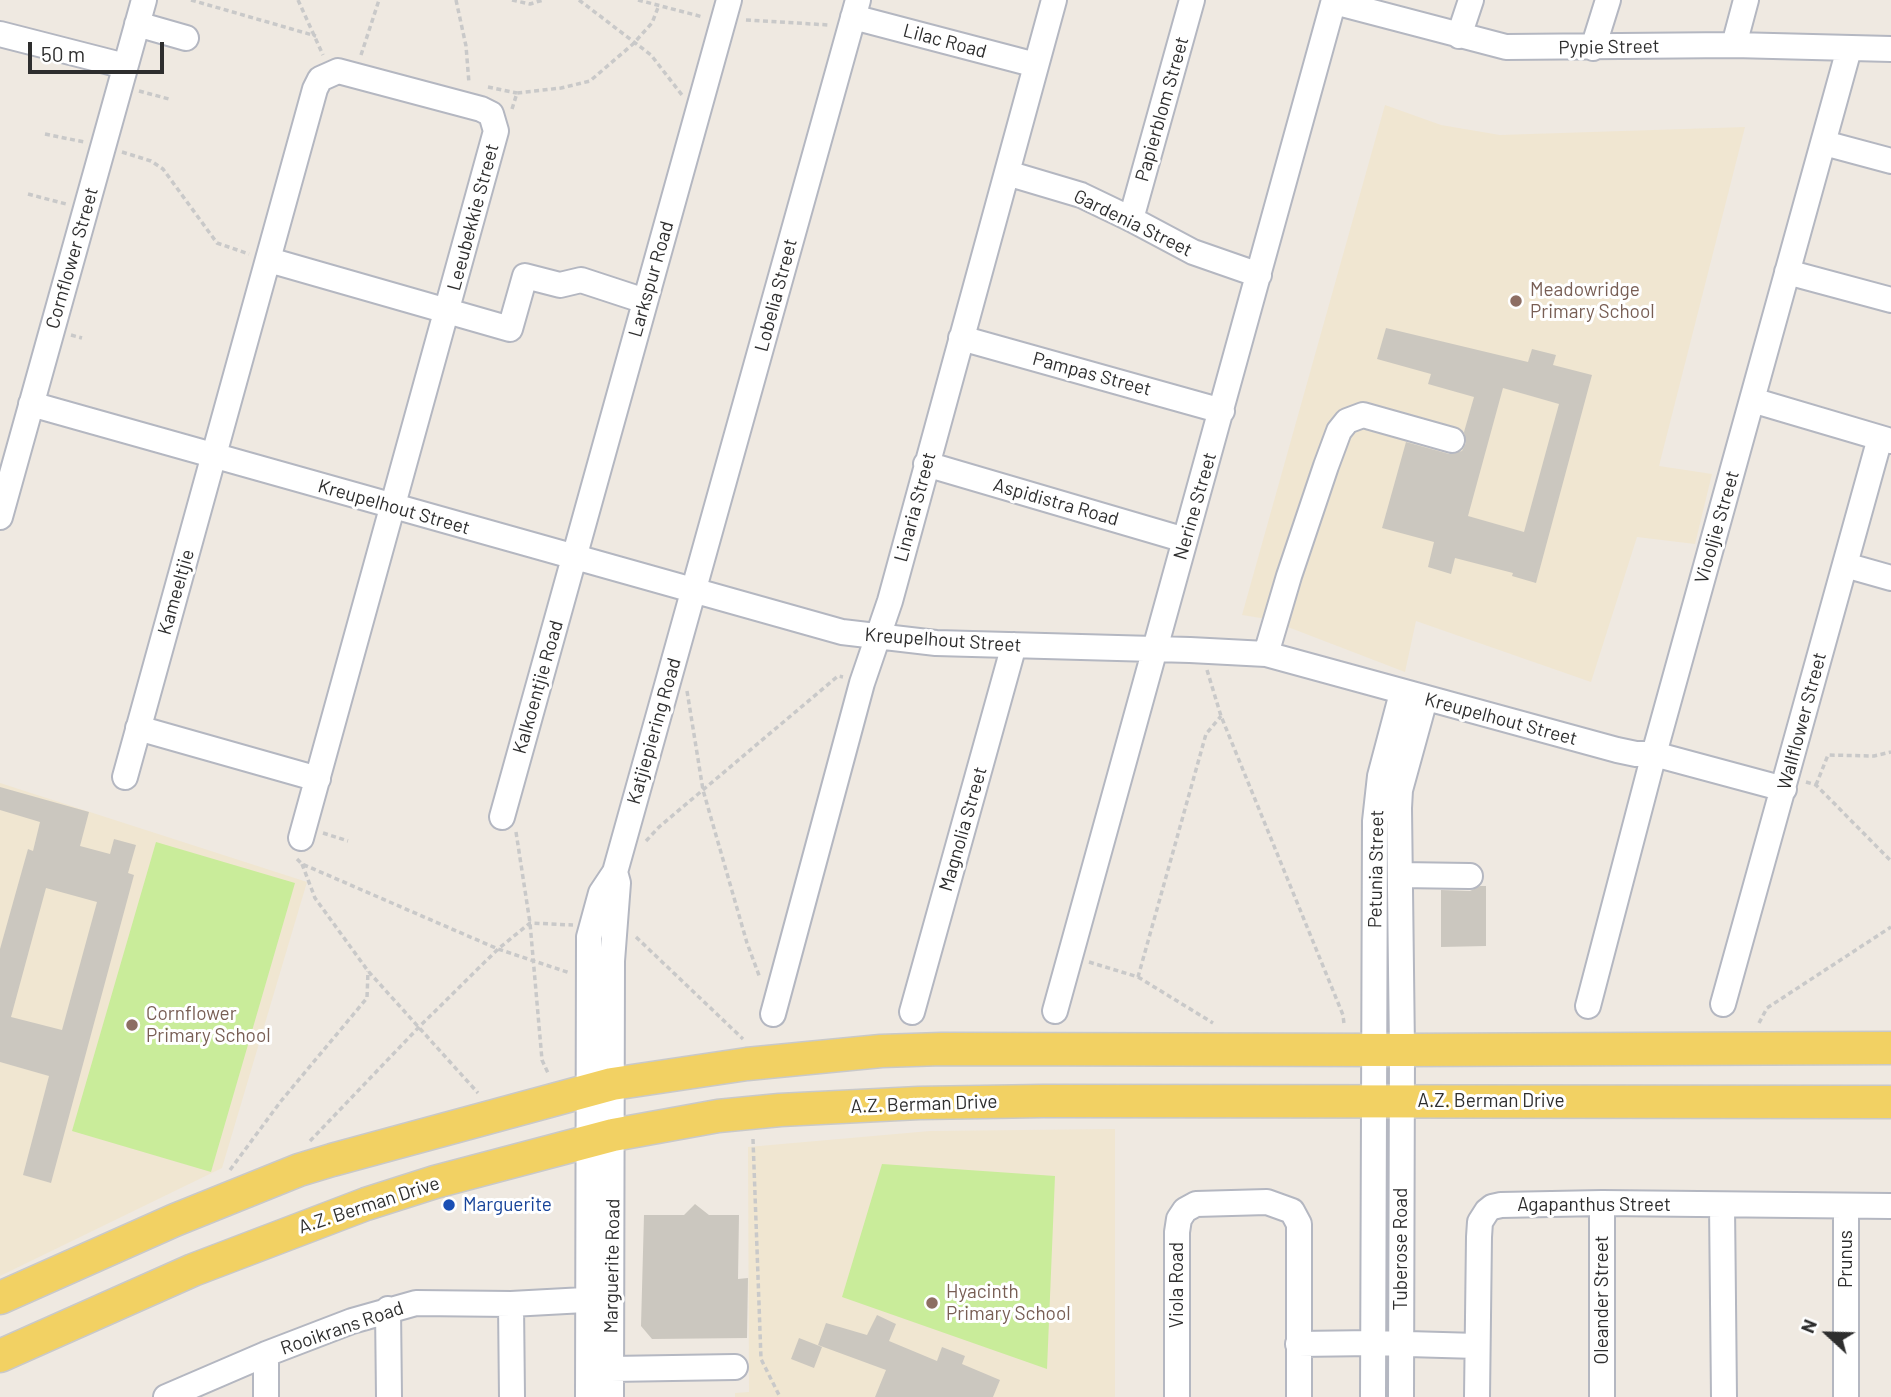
<!DOCTYPE html>
<style>
body{margin:0}
#map{position:relative;width:1891px;height:1397px;overflow:hidden;background:#efe9e1;font-family:Barlow,sans-serif}
canvas{display:block}
.north{position:absolute;left:1793px;top:1299px;width:70px;height:70px;-webkit-text-stroke:5px #fff;paint-order:stroke;rotate:292deg;font-size:19px;font-weight:700;line-height:28px;text-align:center;color:#2e2e2e}
.north::after{content:'';display:block;margin:auto;width:24px;height:32px;background:#2e2e2e;clip-path:polygon(50% 0,100% 100%,50% 72%,0 100%)}
.scale{position:absolute;left:28px;top:42px;width:136px;height:32px;box-sizing:border-box;border:4px solid #2e2e2e;border-top:0;padding-left:9px;font-size:21px;line-height:24px;white-space:nowrap;color:#2e2e2e;-webkit-text-stroke:5px #fff;paint-order:stroke}
</style>
<div id="map">
<canvas width="1891" height="1397"></canvas>
<div class="north">N</div>
<div class="scale">50 m</div>
</div>
<script>
const g = document.querySelector('canvas').getContext('2d');
g.lineJoin = 'round';
function fillPath(path, color) { g.fillStyle = color; g.fill(path, 'evenodd'); }
const shape = rows => new Path2D(rows.map(r => 'M' + r).join(''));
function stroke(path, color, width, dash) { g.strokeStyle = color; g.lineWidth = width; g.lineCap = dash ? 'butt' : 'round'; g.setLineDash(dash || []); g.stroke(path); }
function label(font, color, halo, rows, align = 'center') {
  g.font = font + ' Barlow,sans-serif'; g.lineWidth = 6; g.setLineDash([]); g.textBaseline = 'middle'; g.strokeStyle = halo; g.fillStyle = color; for (const [text, x, y, turn = 0] of rows) {
    g.save(); g.translate(x, y); g.rotate((+turn || 0) * Math.PI / 180); g.textAlign = isNaN(turn) ? turn : align; if (halo) g.strokeText(text, 0, 0); g.fillText(text, 0, 0); g.restore();
  }
}
const education = shape([
 [1385,105,1441,125,1500,135,1745,127,1659,466,1712,474,1695,544,1637,537,1591,682,1416,621,1405,672,1267,619,1242,615],
 [0,783,307,882,222,1168,0,1276],
 [1115,1129,1115,1397,735,1397,735,1393,749,1392,748,1147,930,1131]
]);
const pitch = shape([
 [156,842,295,883,211,1172,72,1131],
 [882,1164,1055,1176,1047,1369,842,1297]
]);
const building = shape([
 [1386,328,1528,362,1532,349,1556,355,1553,365,1592,375,1536,583,1512,576,1513,573,1455,558,1451,574,1428,567,1434,542,1382,528,1406,442,1449,454,1462,451,1466,443,1464,432,1474,397,1428,384,1431,374,1377,359],
 [1503,388,1559,404,1524,532,1468,516],
 [0,787,89,812,80,846,110,854,114,839,136,845,128,873,134,875,51,1183,23,1175,49,1076,0,1062,0,949,28,849,33,851,40,822,0,810],
 [46,888,97,902,62,1030,11,1017],
 [1480,886,1486,886,1486,946,1441,947,1441,890,1470,891],
 [695,1204,709,1215,739,1215,738,1279,748,1278,747,1338,652,1339,641,1326,644,1215,684,1215],
 [877,1315,896,1324,889,1341,937,1361,942,1347,965,1356,962,1364,1000,1380,993,1397,875,1397,886,1370,818,1345,826,1323,867,1335],
 [799,1338,822,1347,814,1368,791,1359]
]);
const path = shape([
 [191,0,316,36],
 [298,0,323,55],
 [456,0,466,46,469,83],
 [512,0,530,4,543,0],
 [579,0,651,55,682,95],
 [638,0,703,17],
 [746,20,829,25],
 [361,55,379,0],
 [488,87,517,93],
 [139,91,169,99],
 [512,109,517,93,561,88,590,81,633,44,652,23,659,5],
 [45,134,84,142],
 [122,152,151,161,163,169,217,243,249,254],
 [28,194,66,204],
 [71,335,82,338],
 [1207,670,1221,716,1343,1015,1344,1024],
 [687,691,703,790,747,943,760,978],
 [1806,782,1816,785,1891,861],
 [1816,785,1828,755,1874,756,1891,752],
 [516,832,530,923,542,1060,549,1075],
 [323,833,348,841],
 [646,841,659,827,838,676,843,677],
 [297,859,302,864,498,949,570,973],
 [302,864,315,898,368,971,478,1093],
 [636,937,743,1039],
 [1089,962,1138,977,1206,734,1221,716],
 [1138,977,1213,1023],
 [1759,1023,1767,1008,1891,927],
 [753,1139,761,1359,780,1397],
 [310,1141,419,1027,498,949,530,923,573,925],
 [230,1170,281,1101,367,998,368,971]
]);
const minor = shape([
 [1334,2,1506,47,1734,45,1891,49],
 [853,17,1036,65],
 [137,24,186,38],
 [0,34,125,66],
 [1459,36,1471,0],
 [1734,45,1746,0],
 [1593,48,1608,0],
 [1824,143,1891,161],
 [1007,173,1081,195,1131,219,1193,252,1259,275],
 [1131,219,1192,0],
 [269,260,510,329,525,276,560,285,581,280,645,301],
 [1787,272,1891,300],
 [961,338,1222,411],
 [1752,400,1891,441],
 [31,404,842,632,936,643,1190,650,1266,654,1617,750,1636,754,1654,754,1784,789],
 [926,464,1185,540],
 [0,517,144,0],
 [1845,565,1891,578],
 [1266,654,1289,576,1326,466,1339,431,1347,421,1363,415,1452,440],
 [138,728,318,779],
 [125,777,315,89,320,79,338,71,481,109,491,114,496,131,301,838],
 [502,817,729,0],
 [1400,875,1470,876],
 [1723,1004,1880,438],
 [1588,1006,1654,754,1849,49],
 [1055,1011,1334,0],
 [912,1012,1014,645],
 [773,1014,862,683,890,601,1054,0],
 [1722,1205,1724,1397],
 [1846,1206,1846,1397],
 [511,1304,512,1397],
 [388,1309,389,1397],
 [1298,1344,1373,1343,1477,1346],
 [266,1354,266,1397],
 [611,1369,735,1367],
 [166,1397,266,1354,352,1321,416,1303,511,1304,603,1299],
 [588,1397,589,937,601,893,615,872,858,0],
 [611,1397,612,961,618,883,615,872],
 [1177,1397,1177,1232,1179,1219,1185,1210,1196,1204,1267,1202,1292,1211,1299,1224,1299,1397],
 [1373,1397,1375,821,1380,776,1402,693],
 [1401,1397,1402,1050,1399,808,1400,790,1425,699],
 [1477,1397,1479,1237,1480,1222,1487,1211,1492,1207,1501,1205,1602,1203,1891,1206],
 [1602,1397,1602,1203]
]);
const major = shape([
 [0,1298,175,1220,299,1170,332,1160,612,1084,747,1064,881,1051,942,1049,1402,1050,1891,1048],
 [0,1356,193,1270,366,1204,435,1182,613,1135,718,1116,780,1110,919,1103,1043,1101,1891,1102]
]);
const markers = [
 [1516,301,7,"#8d6e63"],
 [132,1025,7,"#8d6e63"],
 [449,1205,7,"#1a4fb4"],
 [932,1303,7,"#8d6e63"]
];
const streetNames = [
 ["Lilac Road",945,41,15],
 ["Pypie Street",1609,47,-1],
 ["Papierblom Street",1162,109,-74],
 ["Leeubekkie Street",473,217,-75],
 ["Gardenia Street",1133,223,26],
 ["Cornflower Street",72,258,-74],
 ["Larkspur Road",651,279,-74],
 ["Lobelia Street",776,295,-75],
 ["Pampas Street",1092,374,15],
 ["Aspidistra Road",1056,502,16],
 ["Nerine Street",1195,506,-74],
 ["Kreupelhout Street",394,507,16],
 ["Linaria Street",915,507,-75],
 ["Viooljie Street",1717,527,-74],
 ["Kameeltjie",176,592,-74],
 ["Kreupelhout Street",943,640,4],
 ["Kalkoentjie Road",538,687,-74],
 ["Kreupelhout Street",1501,719,15],
 ["Wallflower Street",1802,721,-75],
 ["Katjiepiering Road",654,731,-74],
 ["Magnolia Street",963,829,-74],
 ["Petunia Street",1376,869,-89],
 ["A.Z. Berman Drive",1491,1101],
 ["A.Z. Berman Drive",924,1104,-2],
 ["A.Z. Berman Drive",369,1205,-18],
 ["Agapanthus Street",1594,1205],
 ["Tuberose Road",1401,1249,-90],
 ["Prunus",1846,1259,-90],
 ["Marguerite Road",612,1266,-89],
 ["Viola Road",1177,1285,-90],
 ["Oleander Street",1602,1300,-90],
 ["Rooikrans Road",342,1328,-19]
];
const educationNames = [
 ["Meadowridge",1530,290],
 ["Primary School",1530,312],
 ["Cornflower",146,1014],
 ["Primary School",146,1036],
 ["Hyacinth",946,1292],
 ["Primary School",946,1314]
];
const transitNames = [
 ["Marguerite",463,1205]
];
fillPath(education, '#f0e6d1');
fillPath(pitch, '#c9ec9a');
fillPath(building, '#cbc7bf');
stroke(minor, '#b4b7c1', 28);
stroke(major, '#c9c9c9', 35);
stroke(path, '#c9c9c9', 3.5, [5, 3.5]);
stroke(minor, '#fff', 24);
stroke(major, '#f2d163', 32);
for (const [x, y, r, color] of markers) { const dot = new Path2D(); dot.arc(x, y, r, 0, 2 * Math.PI); g.fillStyle = color; g.fill(dot); stroke(dot, '#fff', 2.5); }
label('19px', '#2e2e2e', '#fff', streetNames);
label('19px', '#785e54', '#fff', educationNames, 'left');
label('19px', '#164399', '#fff', transitNames, 'left');
</script>
